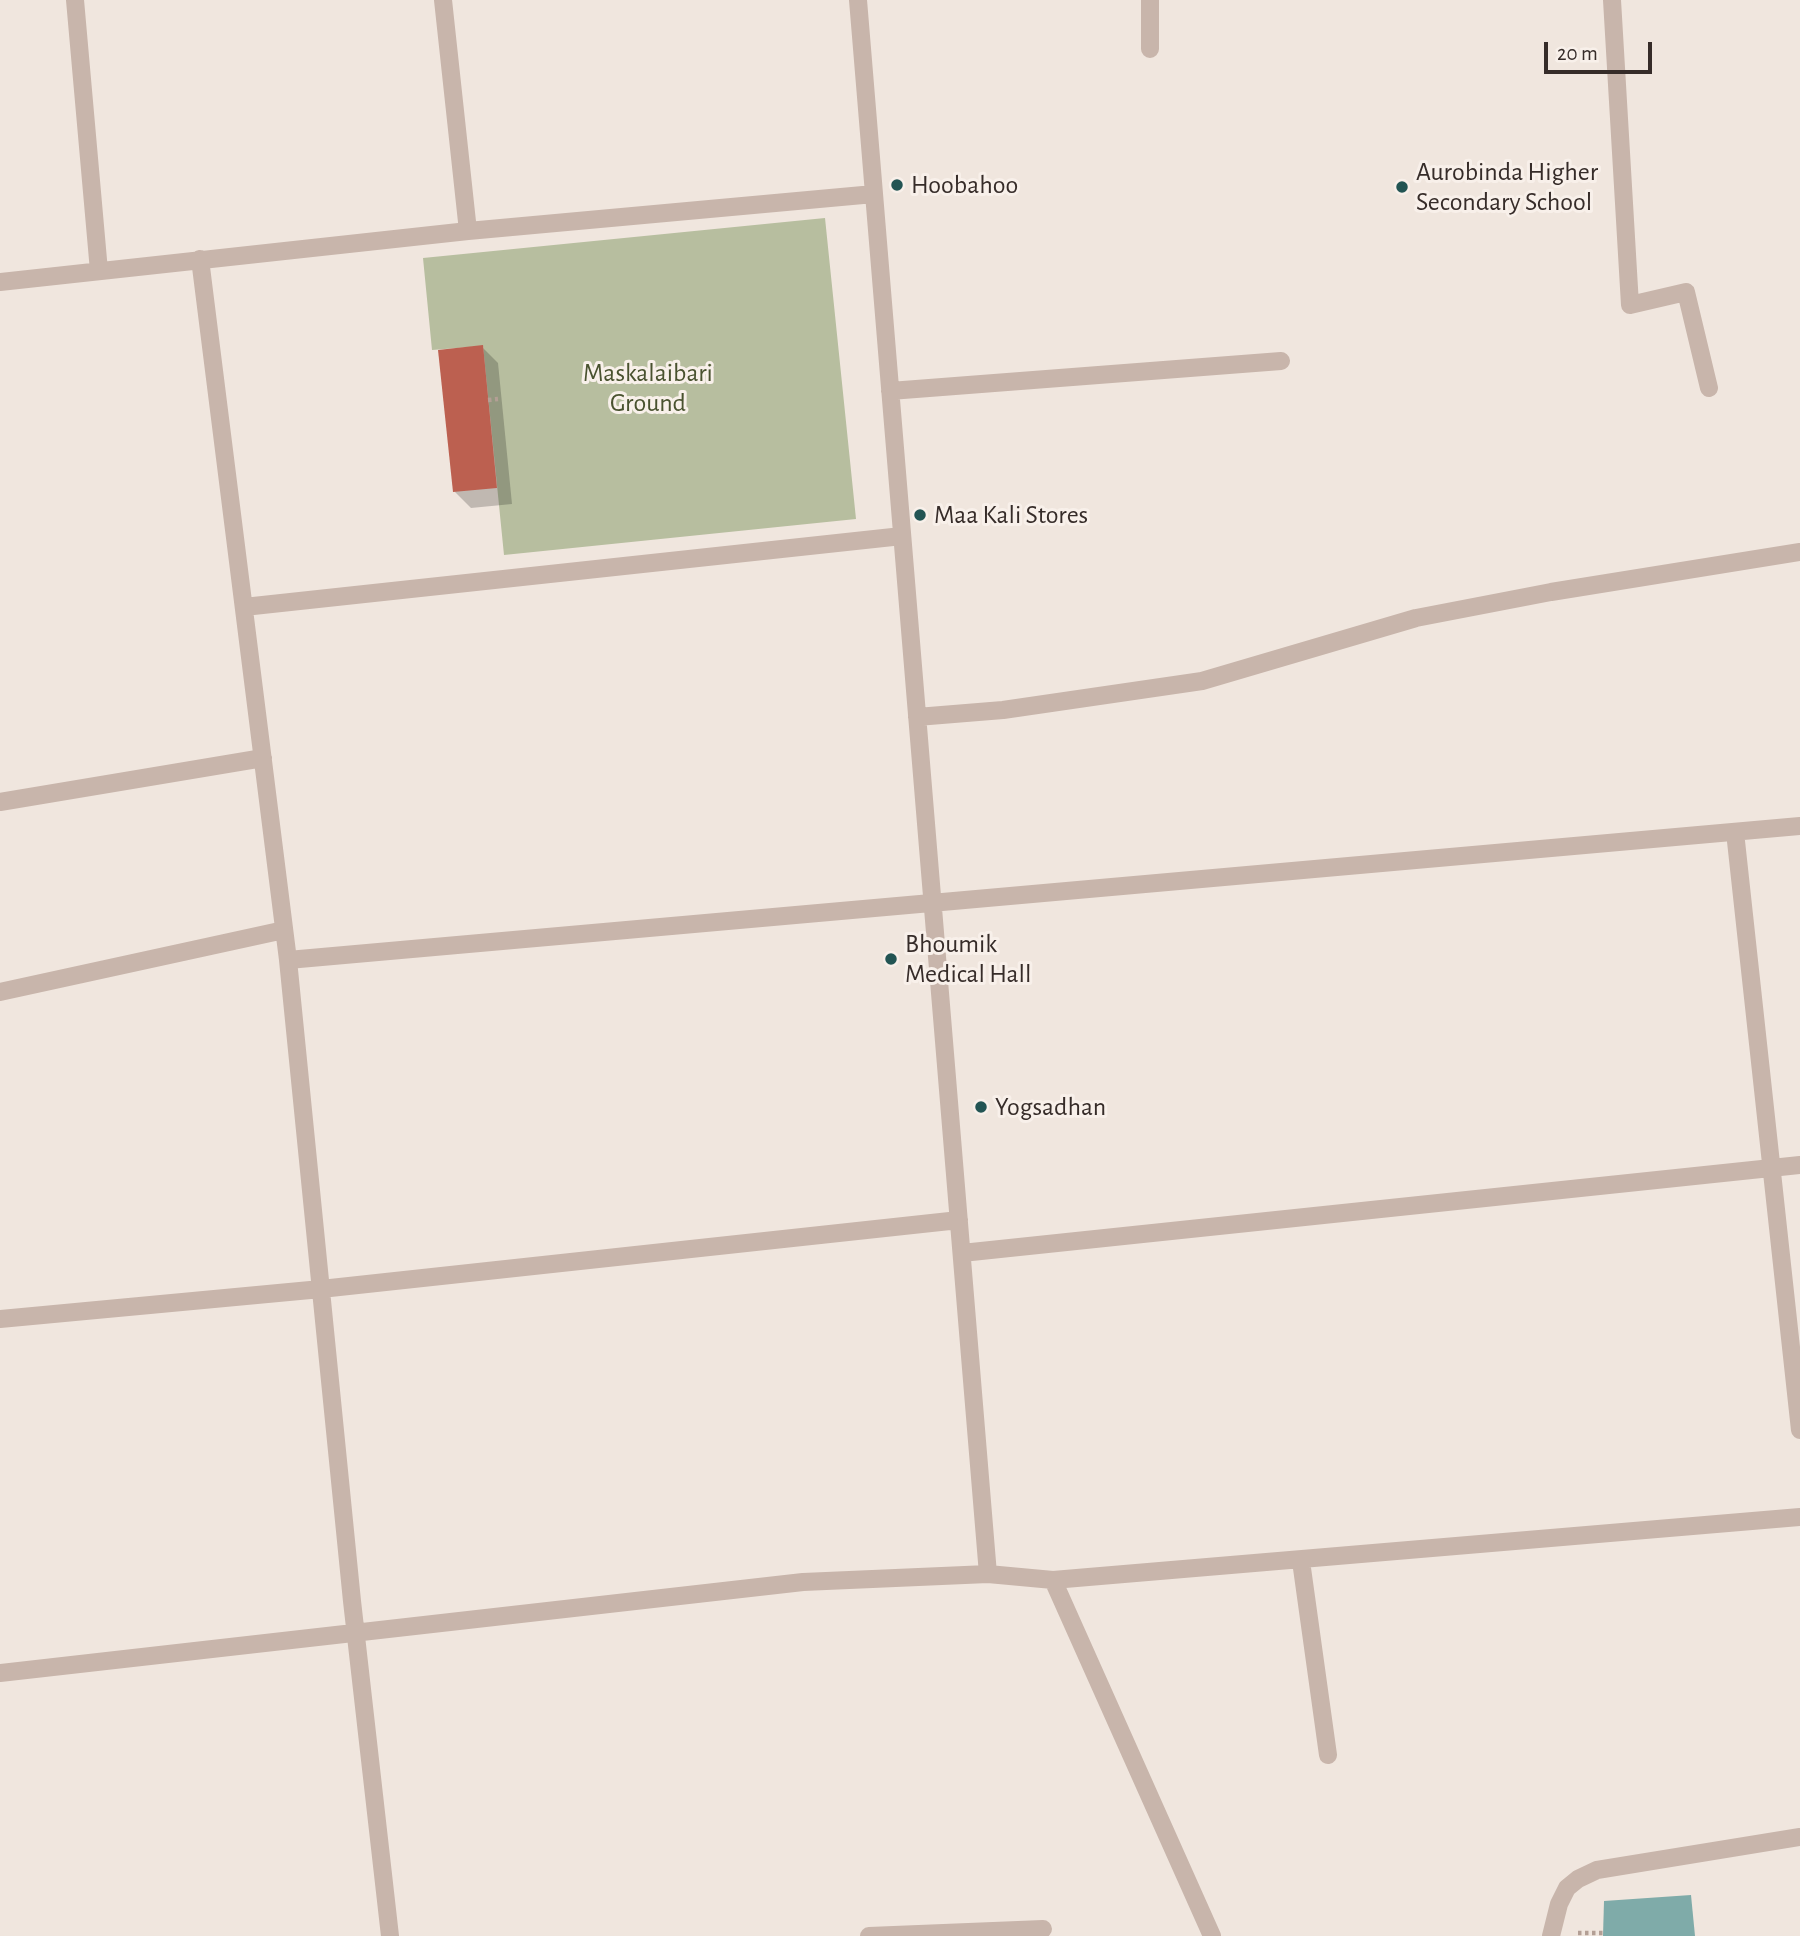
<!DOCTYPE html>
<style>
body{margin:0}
#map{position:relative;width:1800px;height:1936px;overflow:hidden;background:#f0e6de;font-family:"Alegreya Sans",sans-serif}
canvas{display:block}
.scale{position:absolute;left:1544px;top:42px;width:108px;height:32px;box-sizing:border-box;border:4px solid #362c29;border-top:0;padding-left:9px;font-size:21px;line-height:24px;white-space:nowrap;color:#362c29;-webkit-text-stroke:5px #f8f0ea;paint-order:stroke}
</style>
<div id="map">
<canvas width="1800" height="1936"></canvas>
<div class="scale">20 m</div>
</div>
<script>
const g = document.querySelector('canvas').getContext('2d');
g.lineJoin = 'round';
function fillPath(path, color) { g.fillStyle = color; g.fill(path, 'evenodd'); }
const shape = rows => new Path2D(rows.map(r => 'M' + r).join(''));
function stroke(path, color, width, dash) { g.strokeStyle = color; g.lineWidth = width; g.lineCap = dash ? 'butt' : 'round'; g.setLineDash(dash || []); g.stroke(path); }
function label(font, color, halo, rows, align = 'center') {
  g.font = font + ' "Alegreya Sans",sans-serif'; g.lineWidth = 6; g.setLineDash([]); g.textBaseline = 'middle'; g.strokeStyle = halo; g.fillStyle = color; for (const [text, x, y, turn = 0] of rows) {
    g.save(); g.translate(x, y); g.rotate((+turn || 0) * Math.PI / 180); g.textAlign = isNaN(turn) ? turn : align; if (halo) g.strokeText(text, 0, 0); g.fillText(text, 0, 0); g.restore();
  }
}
const green = shape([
 [825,218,856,519,504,555,483,346,432,350,423,258]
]);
const water = shape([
 [1691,1895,1695,1936,1603,1936,1604,1901]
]);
const shadow = shape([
 [482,347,498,363,512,504,471,508,455,492]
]);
const building = shape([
 [483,345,497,488,453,492,438,350]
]);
const path = shape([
 [488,400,498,399],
 [1578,1933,1606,1933]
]);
const street = shape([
 [75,0,99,271],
 [443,0,468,231],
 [858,0,988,1574],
 [1612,0,1630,305,1686,292,1709,388],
 [1150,49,1150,0],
 [200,259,288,960,352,1601,390,1936],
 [0,282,468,231,874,194],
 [890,391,1281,361],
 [244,607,902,536],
 [917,717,1003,710,1202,681,1416,618,1551,592,1800,552],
 [0,802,263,758],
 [1735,832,1800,1430],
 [288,960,1800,826],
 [0,992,284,930],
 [962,1253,1800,1165],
 [0,1319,321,1289,959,1220],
 [1301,1561,1328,1755],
 [1053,1580,1212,1936],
 [0,1673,803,1582,988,1574,1053,1580,1800,1517],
 [869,1936,1043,1929],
 [1551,1936,1559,1904,1567,1888,1578,1879,1597,1870,1800,1837]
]);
const markers = [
 [897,185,7,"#225453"],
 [1402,187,7,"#225453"],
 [920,515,7,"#225453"],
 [891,959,7,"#225453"],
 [981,1107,7,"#225453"]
];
const poiNames = [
 ["Aurobinda Higher",1416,172],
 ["Secondary School",1416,202],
 ["Hoobahoo",911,185],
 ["Maa Kali Stores",934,515],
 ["Bhoumik",905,944],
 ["Medical Hall",905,974],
 ["Yogsadhan",995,1107]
];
const parkNames = [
 ["Maskalaibari",648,373],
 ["Ground",648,403]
];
fillPath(green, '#b7be9f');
fillPath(water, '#7faba9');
fillPath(shadow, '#0003');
fillPath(building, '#bc6050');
stroke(path, '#b39f95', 4.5, [3.5, 3.5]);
stroke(street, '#c8b5ab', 18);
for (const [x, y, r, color] of markers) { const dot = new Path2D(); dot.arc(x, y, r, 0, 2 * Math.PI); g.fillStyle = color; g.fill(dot); stroke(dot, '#f8f0ea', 2.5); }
label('26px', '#362c29', '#f8f0ea', poiNames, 'left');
label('26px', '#49522f', '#f8f0ea', parkNames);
</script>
